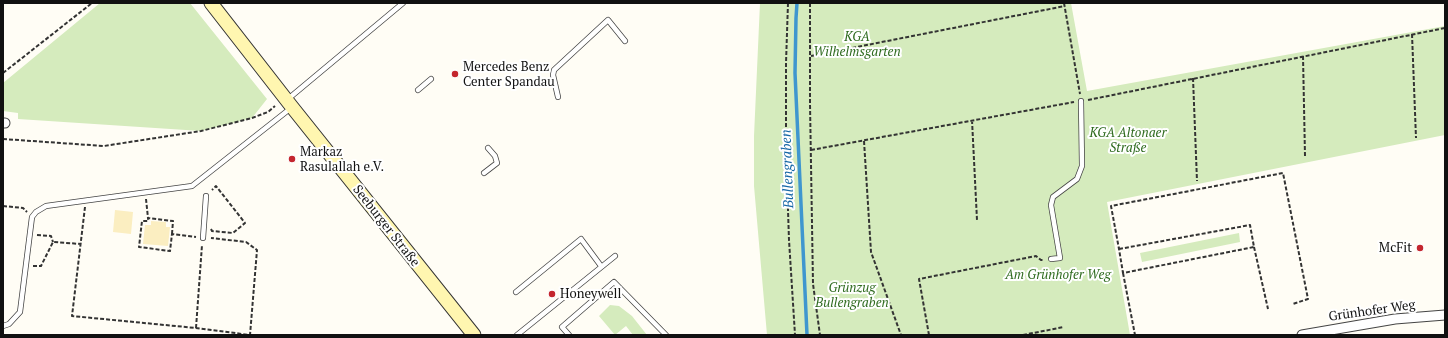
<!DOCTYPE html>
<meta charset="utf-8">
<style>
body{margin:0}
#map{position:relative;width:1448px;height:338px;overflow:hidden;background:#fffdf5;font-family:"PT Serif",serif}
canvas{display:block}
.frame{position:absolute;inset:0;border:4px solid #111;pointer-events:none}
</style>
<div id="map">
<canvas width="1448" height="338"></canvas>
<div class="frame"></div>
</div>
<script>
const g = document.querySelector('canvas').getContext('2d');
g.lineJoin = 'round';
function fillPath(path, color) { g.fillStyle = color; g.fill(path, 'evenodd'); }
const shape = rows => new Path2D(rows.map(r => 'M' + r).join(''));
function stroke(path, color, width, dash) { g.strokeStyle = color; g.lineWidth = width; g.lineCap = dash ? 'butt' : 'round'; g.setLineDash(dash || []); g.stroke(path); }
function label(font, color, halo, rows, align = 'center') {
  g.font = font + ' "PT Serif",serif'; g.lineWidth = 4; g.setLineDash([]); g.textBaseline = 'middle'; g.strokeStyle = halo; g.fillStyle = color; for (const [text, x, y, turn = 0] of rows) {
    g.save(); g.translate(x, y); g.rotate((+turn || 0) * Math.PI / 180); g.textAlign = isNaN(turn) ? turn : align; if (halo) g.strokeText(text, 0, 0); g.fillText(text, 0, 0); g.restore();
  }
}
const green = shape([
 [100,3,190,3,267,99,252,118,201,131,18,119,18,113,3,111,3,83],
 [760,3,1071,3,1087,91,1445,26,1445,135,1107,202,1130,335,767,335,754,186,754,136],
 [1239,233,1240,242,1142,262,1140,253],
 [610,305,619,306,632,316,647,335,633,335,626,326,615,335,599,316]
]);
const sand = shape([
 [115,210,133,212,131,234,113,232],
 [151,221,166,222,166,227,170,227,168,246,143,244,145,225,151,225]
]);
const stream = shape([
 [797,3,796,18,795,73,807,335]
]);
const path = shape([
 [788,3,786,63,786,150,789,240,795,335],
 [810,3,810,104,813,284,820,335],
 [1064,3,1080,94],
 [1412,34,1416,138],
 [811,56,1065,6],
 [1303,56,1305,156],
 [3,73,92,3],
 [1193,78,1197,181],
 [1088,100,1445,28],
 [972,120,977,220],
 [3,139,104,146,201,131,252,118,268,112,275,106],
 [864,141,871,252,901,335],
 [811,150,1074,102],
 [146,199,148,218],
 [3,206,23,208,27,212],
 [85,207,72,316,196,328,250,335,257,250,246,242,211,238],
 [211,229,212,231,233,233,245,223,216,186,212,190],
 [172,234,173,221,148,218,148,221,142,221,139,247,170,251,172,234,196,237],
 [37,235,51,236,53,242],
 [1254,247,1268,309],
 [1119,249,1250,225,1254,247,1123,273,1119,249,1111,206,1283,173,1308,299,1293,304],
 [33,266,41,266,53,242,81,244],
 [1123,273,1135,335],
 [196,328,202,245],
 [929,335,919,279,1036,256,1041,260,1044,260],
 [1023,335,1064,327]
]);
const lane = shape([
 [418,90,431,79],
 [558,97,553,75,554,70,608,20,625,41],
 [288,99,403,3],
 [484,173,497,163,495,156,488,148],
 [203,238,206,196],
 [1051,259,1060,258,1051,205,1053,197,1077,179,1082,166,1081,101],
 [516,292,581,239,601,266],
 [3,326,9,324,20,312,32,217,36,212,46,206,192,186,291,108],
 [517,335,615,256],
 [569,335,562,327,614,282,666,335]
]);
const street = shape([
 [3,123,5,123],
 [1302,335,1395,319,1445,315]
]);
const secondary = shape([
 [211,3,292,107,474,335]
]);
const markers = [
 [455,74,4,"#c4262e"],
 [292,159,4,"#c4262e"],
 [1420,248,4,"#c4262e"],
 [552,294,4,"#c4262e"]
];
const parkNames = [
 ["KGA",857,37],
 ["Wilhelmsgarten",857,52],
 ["KGA Altonaer",1128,133],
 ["Straße",1128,148],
 ["Am Grünhofer Weg",1058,275],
 ["Grünzug",852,288],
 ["Bullengraben",852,303]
];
const poiNames = [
 ["Mercedes Benz",463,67],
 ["Center Spandau",463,82],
 ["Markaz",300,152],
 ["Rasulallah e.V.",300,167],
 ["McFit",1412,248,"right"],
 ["Honeywell",560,294]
];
const streetNames = [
 ["Seeburger Straße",386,226,52],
 ["Grünhofer Weg",1372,311,-8]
];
const waterNames = [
 ["Bullengraben",788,169,-92]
];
fillPath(green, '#d5ebbd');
fillPath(sand, '#fbeec1');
stroke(stream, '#3f96cf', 3.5);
stroke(lane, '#444', 6);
stroke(street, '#444', 11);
stroke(secondary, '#333', 15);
stroke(path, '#333', 2, [4, 2]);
stroke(lane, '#fff', 4.5);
stroke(street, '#fff', 9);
stroke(secondary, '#fff6b0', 13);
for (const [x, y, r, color] of markers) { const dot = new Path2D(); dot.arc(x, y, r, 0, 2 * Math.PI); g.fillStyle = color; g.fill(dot); stroke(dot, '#fff', 1.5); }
label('italic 13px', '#2f6b1f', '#fff', parkNames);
label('13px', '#111', '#fff', poiNames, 'left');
label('13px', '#111', '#fff', streetNames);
label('italic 14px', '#1768a6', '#fff', waterNames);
</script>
